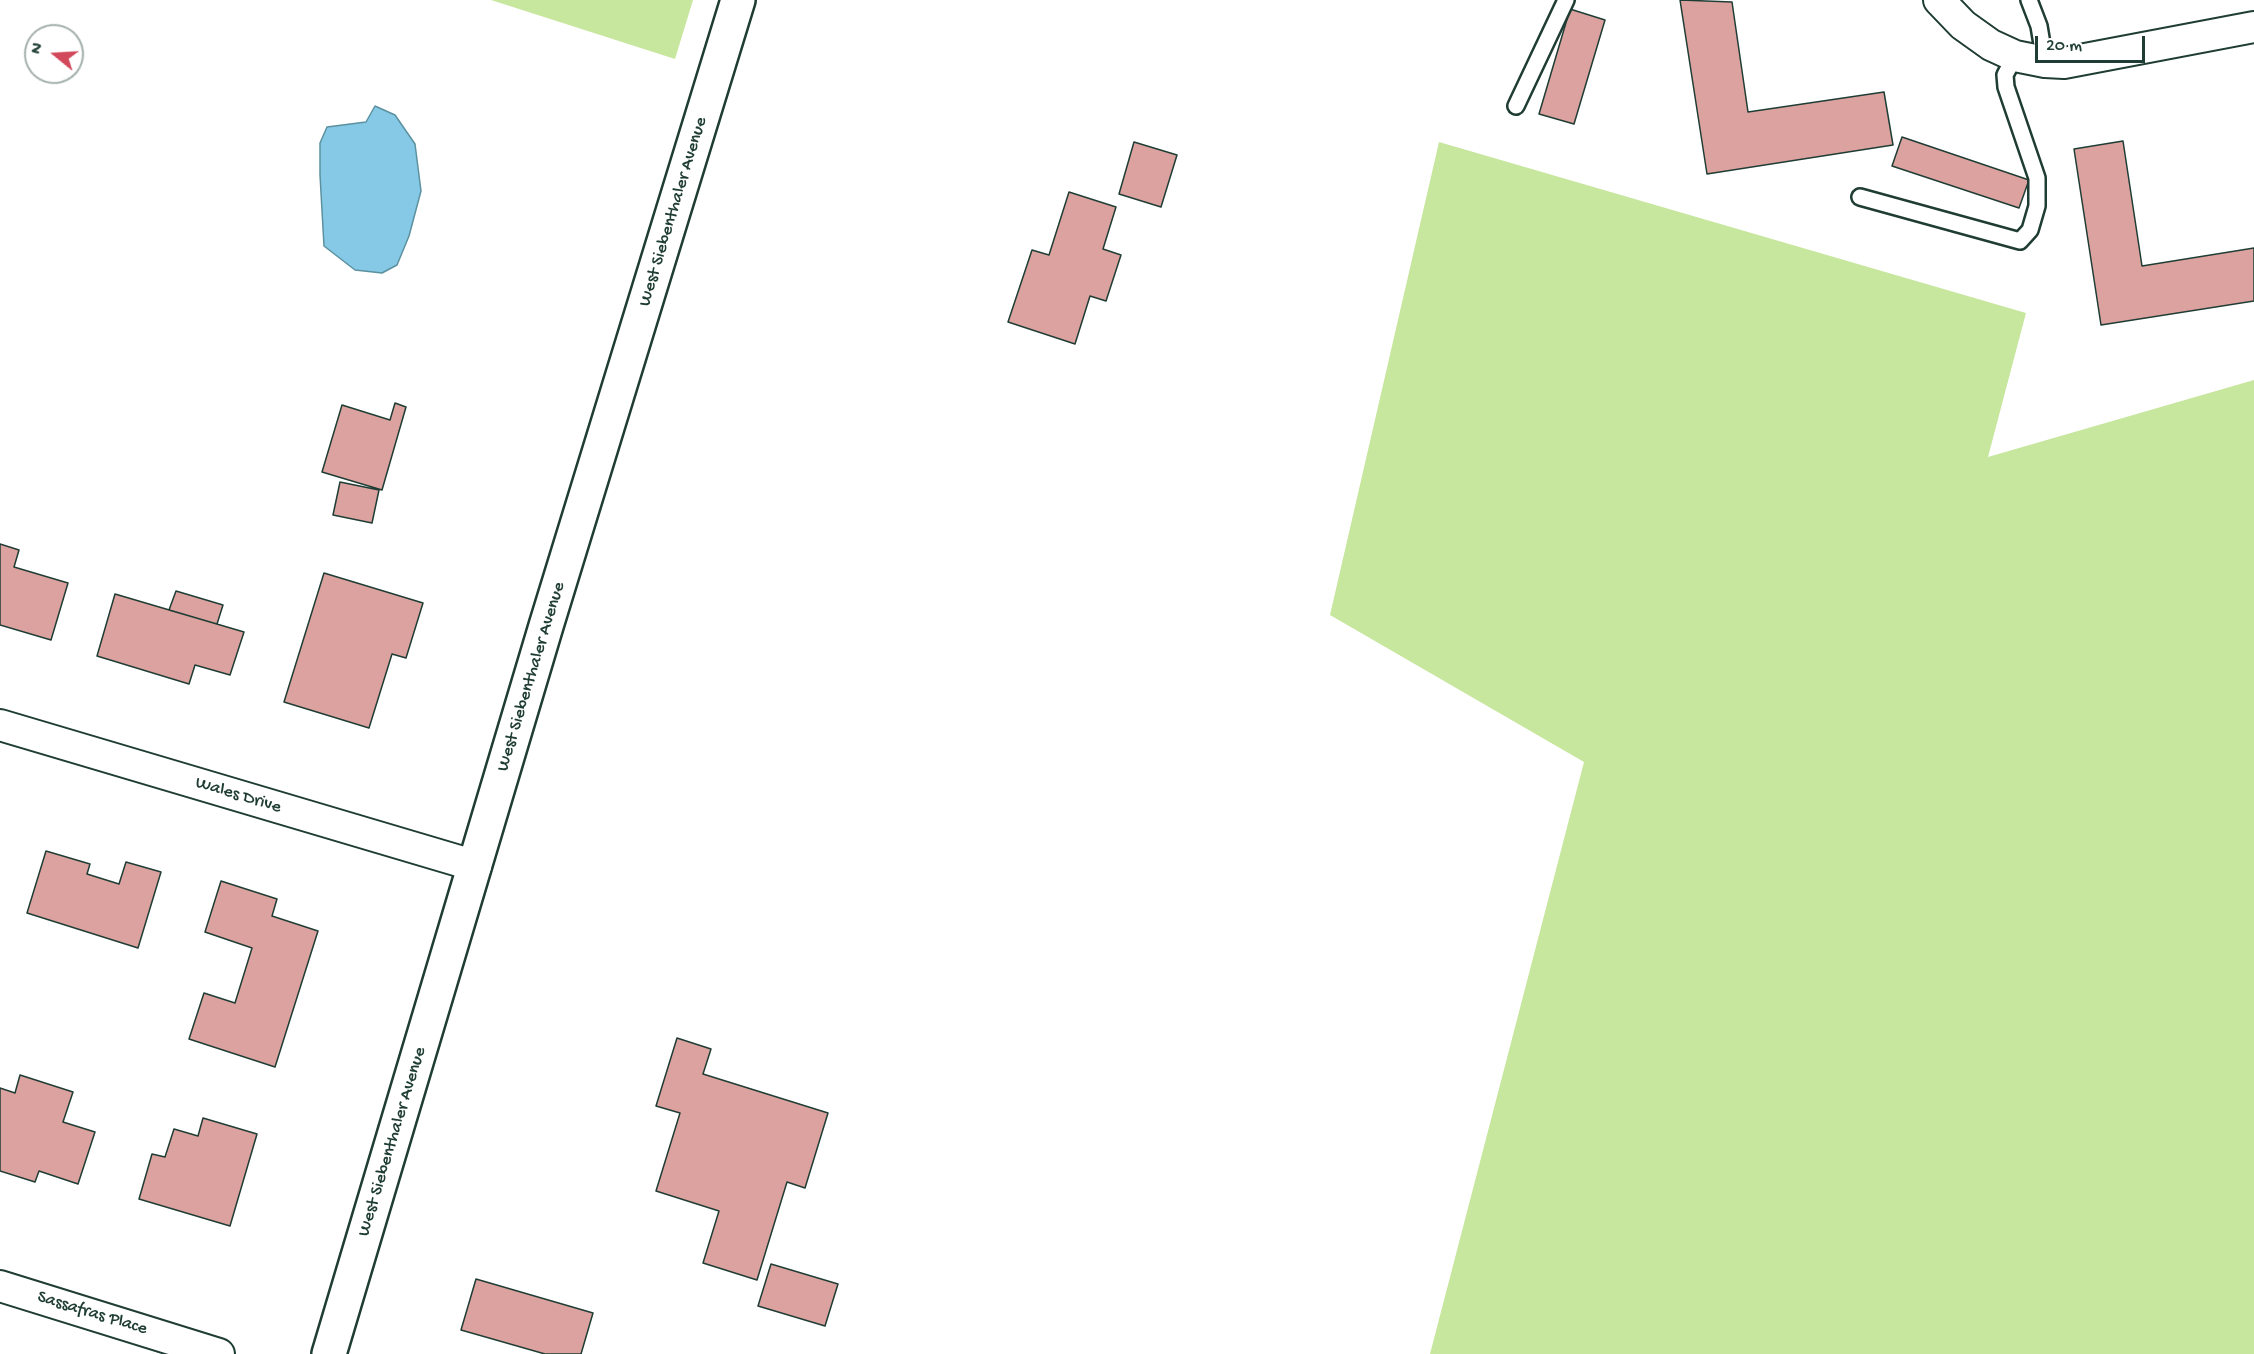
<!DOCTYPE html>
<style>
body{margin:0}
#map{position:relative;width:2254px;height:1354px;overflow:hidden;background:#fff;font-family:"Gochi Hand",sans-serif}
canvas{display:block}
.north{position:absolute;left:24px;top:24px;width:60px;height:60px;box-sizing:border-box;background:#fff;border:2px solid #a5b1ae;border-radius:50%;rotate:288deg;font-size:16px;font-weight:700;line-height:24px;text-align:center;color:#1f3d34}
.north::after{content:'';display:block;margin:auto;width:21px;height:27px;background:#d1495b;clip-path:polygon(50% 0,100% 100%,50% 72%,0 100%)}
.scale{position:absolute;left:2035px;top:36px;width:110px;height:27px;box-sizing:border-box;border:3px solid #1f3d34;border-top:0;padding-left:8px;font-size:18px;line-height:21px;white-space:nowrap;color:#1f3d34;-webkit-text-stroke:4px #fff;paint-order:stroke}
</style>
<div id="map">
<canvas width="2254" height="1354"></canvas>
<div class="north">N</div>
<div class="scale">20 m</div>
</div>
<script>
const g = document.querySelector('canvas').getContext('2d');
g.lineJoin = 'round';
function fillPath(path, color) { g.fillStyle = color; g.fill(path, 'evenodd'); }
const shape = rows => new Path2D(rows.map(r => 'M' + r).join(''));
function stroke(path, color, width, dash) { g.strokeStyle = color; g.lineWidth = width; g.lineCap = dash ? 'butt' : 'round'; g.setLineDash(dash || []); g.stroke(path); }
function label(font, color, halo, rows, align = 'center') {
  g.font = font + ' "Gochi Hand",sans-serif'; g.lineWidth = 4.5; g.setLineDash([]); g.textBaseline = 'middle'; g.strokeStyle = halo; g.fillStyle = color; for (const [text, x, y, turn = 0] of rows) {
    g.save(); g.translate(x, y); g.rotate((+turn || 0) * Math.PI / 180); g.textAlign = isNaN(turn) ? turn : align; if (halo) g.strokeText(text, 0, 0); g.fillText(text, 0, 0); g.restore();
  }
}
const green = shape([
 [491,0,693,0,675,59],
 [1439,142,2026,313,1988,457,2254,380,2254,1354,1430,1354,1584,762,1330,615]
]);
const water = shape([
 [375,106,395,115,415,144,421,191,409,236,397,265,382,273,355,270,324,246,320,175,320,143,327,127,366,122,375,106]
]);
const building = shape([
 [1680,0,1732,2,1748,112,1884,92,1893,145,1707,174,1680,0],
 [1570,9,1605,20,1574,124,1539,114,1570,9],
 [1902,137,2029,180,2019,208,1892,166,1902,137],
 [2123,141,2142,266,2254,248,2254,301,2101,325,2074,149,2123,141],
 [1134,142,1177,155,1161,207,1119,194,1134,142],
 [1069,192,1116,207,1103,249,1121,255,1106,301,1090,296,1075,344,1008,322,1032,250,1049,255,1069,192],
 [395,403,406,407,382,490,322,472,342,405,390,420,395,403],
 [340,482,379,490,372,523,333,515,340,482],
 [0,544,19,550,14,567,68,583,51,640,0,625,0,544],
 [324,573,423,603,406,658,392,654,369,728,284,702,324,573],
 [176,591,223,605,217,624,169,610,176,591],
 [115,594,244,632,230,675,195,665,189,684,97,656,115,594],
 [46,851,90,864,87,874,119,884,126,862,161,872,138,948,27,913,46,851],
 [221,881,277,899,272,916,318,931,275,1067,189,1039,204,993,235,1003,252,948,205,932,221,881],
 [677,1038,711,1049,703,1074,828,1113,805,1188,787,1182,757,1280,703,1263,719,1211,656,1191,680,1113,656,1106,677,1038],
 [20,1075,73,1092,63,1122,95,1132,78,1184,39,1171,35,1182,0,1171,0,1088,15,1093,20,1075],
 [203,1118,257,1134,230,1226,139,1199,152,1154,165,1157,174,1129,198,1136,203,1118],
 [771,1264,838,1284,825,1326,758,1306,771,1264],
 [476,1279,593,1313,581,1354,545,1354,461,1330,476,1279]
]);
const lane = shape([
 [2029,0,2039,26,2045,62],
 [1516,106,1566,0],
 [1860,197,2020,241,2030,230,2037,206,2037,178,2006,87,2005,75,2015,56]
]);
const street = shape([
 [1939,0,1963,25,1991,45,2015,56,2045,62,2064,63,2254,27],
 [0,725,476,866],
 [0,1286,219,1354]
]);
const secondary = shape([
 [329,1354,546,626,738,0]
]);
const streetNames = [
 ["West Siebenthaler Avenue",674,212,-73],
 ["West Siebenthaler Avenue",532,677,-73],
 ["Wales Drive",238,796,17],
 ["West Siebenthaler Avenue",393,1142,-73],
 ["Sassafras Place",92,1314,17]
];
fillPath(green, '#c7e69e');
fillPath(water, '#85c9e6');
stroke(water, '#5c919f', 1.5);
fillPath(building, '#dca29f');
stroke(building, '#1f3d34', 1.5);
stroke(lane, '#1f3d34', 20);
stroke(street, '#1f3d34', 34);
stroke(secondary, '#1f3d34', 38);
stroke(lane, '#fff', 15);
stroke(street, '#fff', 30);
stroke(secondary, '#fff', 33);
label('18px', '#1f3d34', '#fff', streetNames);
</script>
